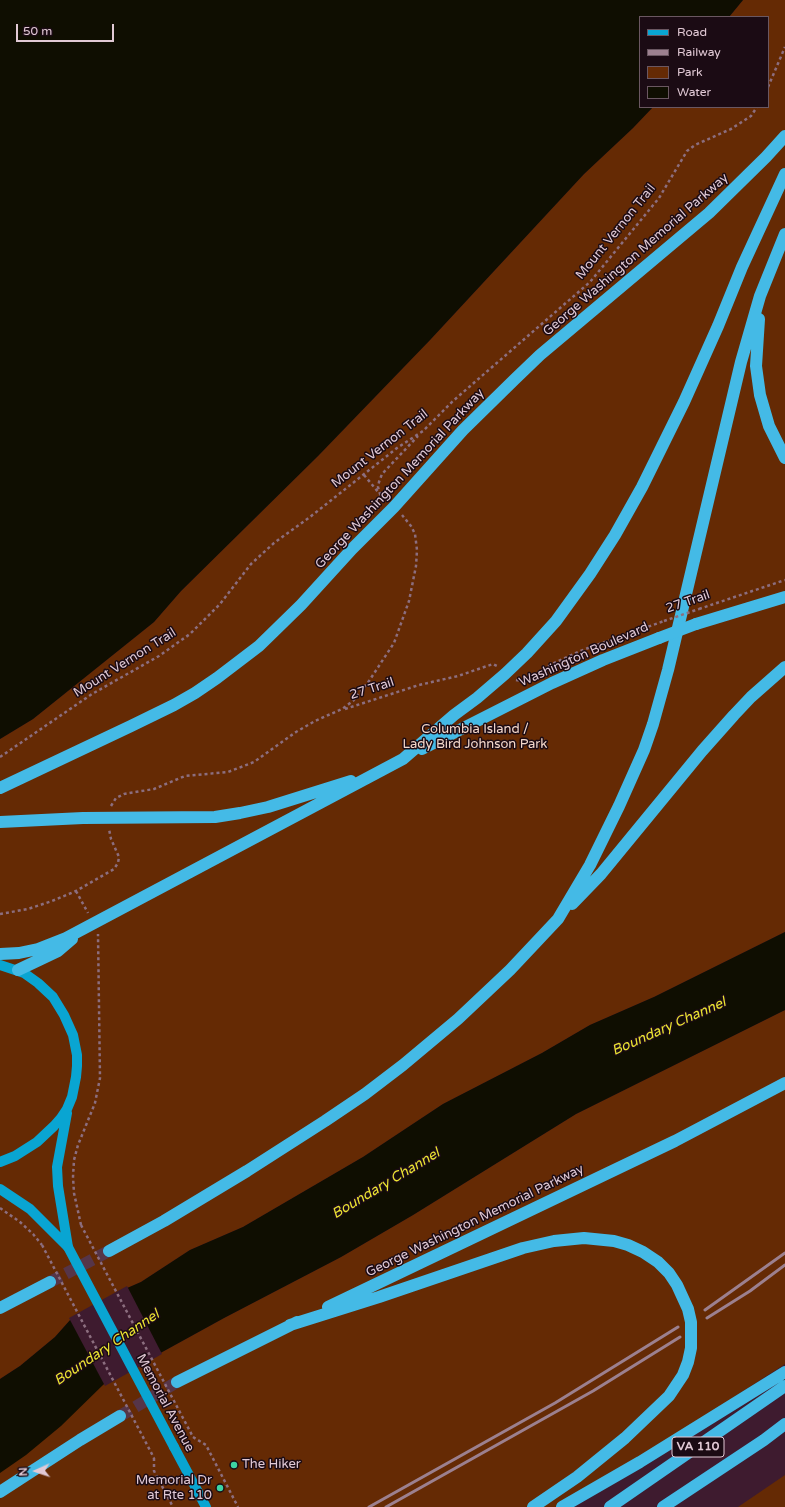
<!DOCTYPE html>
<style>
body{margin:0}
#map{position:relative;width:785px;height:1507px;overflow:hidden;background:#3e1b2f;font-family:"Varela Round",sans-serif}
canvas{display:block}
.legend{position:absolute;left:639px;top:16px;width:130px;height:92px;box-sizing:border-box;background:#1b0b14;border:1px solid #6a5761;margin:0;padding:5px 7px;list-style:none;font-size:12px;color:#e1c9d5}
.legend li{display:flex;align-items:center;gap:8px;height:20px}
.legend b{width:20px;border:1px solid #6a5761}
.north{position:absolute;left:16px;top:1451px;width:40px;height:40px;-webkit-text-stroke:3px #1b0b14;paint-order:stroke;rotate:267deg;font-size:11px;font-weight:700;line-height:16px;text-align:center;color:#e1c9d5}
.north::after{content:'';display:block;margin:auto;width:14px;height:18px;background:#e1c9d5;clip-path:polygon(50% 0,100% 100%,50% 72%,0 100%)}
.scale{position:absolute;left:16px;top:24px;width:98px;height:18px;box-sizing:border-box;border:2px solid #e1c9d5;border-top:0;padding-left:5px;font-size:12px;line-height:14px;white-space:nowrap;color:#e1c9d5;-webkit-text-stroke:3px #1b0b14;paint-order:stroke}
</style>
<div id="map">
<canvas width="785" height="1507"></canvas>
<ul class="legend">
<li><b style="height:5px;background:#09a5d2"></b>Road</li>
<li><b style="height:5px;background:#9c808f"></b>Railway</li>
<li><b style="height:11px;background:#652a04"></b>Park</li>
<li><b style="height:11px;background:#0f0e01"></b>Water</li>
</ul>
<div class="north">N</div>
<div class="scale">50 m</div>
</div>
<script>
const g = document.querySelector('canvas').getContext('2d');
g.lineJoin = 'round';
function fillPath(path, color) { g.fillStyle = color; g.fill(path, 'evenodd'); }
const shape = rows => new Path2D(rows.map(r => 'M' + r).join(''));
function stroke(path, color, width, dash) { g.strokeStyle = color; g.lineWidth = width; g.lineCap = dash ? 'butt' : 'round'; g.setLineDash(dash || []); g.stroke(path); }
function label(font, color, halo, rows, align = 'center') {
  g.font = font + ' "Varela Round",sans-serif'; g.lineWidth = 3; g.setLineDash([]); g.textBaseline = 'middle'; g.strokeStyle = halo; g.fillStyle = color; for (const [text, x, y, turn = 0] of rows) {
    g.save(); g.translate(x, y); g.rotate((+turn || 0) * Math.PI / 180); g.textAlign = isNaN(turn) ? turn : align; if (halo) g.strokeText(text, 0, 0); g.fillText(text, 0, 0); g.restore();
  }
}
const green = shape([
 [743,0,785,0,785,932,654,997,590,1025,542,1053,443,1104,363,1157,243,1227,190,1250,141,1282,125,1289,71,1319,55,1337,20,1366,0,1379,0,739,33,719,154,622,181,591,318,456,430,340,584,174,633,128,653,107,768,107,768,17,729,17],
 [785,1010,785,1364,564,1507,0,1507,0,1451,104,1384,224,1318,341,1257,413,1215,576,1114],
 [785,1475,785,1507,738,1507]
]);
const water = shape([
 [0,0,743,0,729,17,640,17,640,107,653,107,633,128,584,174,430,340,318,456,181,591,154,622,33,719,0,739],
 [785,932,785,1010,576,1114,413,1215,341,1257,224,1318,104,1384,61,1426,26,1455,0,1473,0,1379,20,1366,55,1337,71,1319,125,1289,141,1282,190,1250,243,1227,363,1157,443,1104,542,1053,590,1025,654,997]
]);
const pier = shape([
 [127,1286,162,1354,105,1386,69,1318]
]);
const highwayTunnel = shape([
 [50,1282,109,1251],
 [120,1416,177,1382]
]);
const path = shape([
 [768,87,785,47],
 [364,475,379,493],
 [385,499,380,494,378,487,379,482,382,474,418,436],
 [699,609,785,580],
 [516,680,521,681,529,678,552,664,580,651,664,621],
 [345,709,419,685,458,676,493,664,497,666],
 [0,757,92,694,159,656,190,634,220,604,251,564,274,543,310,517,397,448,423,431,453,401,590,282,659,198,687,151,695,145,731,129,751,116,757,107],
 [111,806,116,798,124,794,154,789,185,776,228,772,254,762,296,732,315,721,342,709,353,701,369,681,394,643,409,601,416,566,417,550,415,534,411,526,402,515],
 [76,891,88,913],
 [0,914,28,909,52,901,76,891,114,869,118,863,119,857,111,839,109,829],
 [0,1208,20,1222,33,1234,42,1245],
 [81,1225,74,1193,73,1177,74,1160,78,1145,95,1103,100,1078,98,934],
 [193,1437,206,1445,238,1507],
 [154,1458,154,1471,173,1507]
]);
const primary = shape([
 [0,965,24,973,38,983,53,997,64,1015,73,1035,77,1055,77,1066,76,1077,72,1097,67,1109,61,1118,54,1126,37,1142,15,1156,0,1162],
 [67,1113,57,1167,58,1186,68,1247],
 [0,1189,30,1209,68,1247],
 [174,1447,206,1507]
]);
const highway = shape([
 [759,319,756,366,760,395,769,426,785,458],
 [696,624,785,597],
 [422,749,552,683,603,660,659,638],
 [0,788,131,726,174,705,195,693,217,678,259,646,301,605,352,549,394,507,463,430,515,379,540,355,709,213,766,157,785,136],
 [0,822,83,818,215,817,240,813,268,807,351,781],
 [572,904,601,874,702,751,734,715,751,697,785,667],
 [0,954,19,953,38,949,66,938,403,759,454,715,477,698,505,674,527,653,556,621,590,574,615,535,642,487,684,402,718,326,742,267,785,174],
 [18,970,58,951,72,939],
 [109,1251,164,1221,247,1171,325,1121,365,1094,403,1065,458,1019,510,970,558,919,590,865,619,806,644,750,653,724,668,670,741,362,760,296,785,234],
 [328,1307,675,1141,785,1083],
 [0,1308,50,1282],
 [290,1325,379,1297,523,1248,554,1241,584,1238,614,1241,628,1245,643,1252,658,1262,669,1273,677,1285,688,1309,691,1322,691,1348,688,1362,683,1375,669,1396,625,1438,577,1477,533,1507],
 [177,1382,297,1322],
 [0,1492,80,1440,120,1416],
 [562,1507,640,1462,785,1372],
 [610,1507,785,1386],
 [663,1507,764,1440,785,1424]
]);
const rail = shape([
 [705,1310,785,1253],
 [707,1318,750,1291,785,1265],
 [369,1507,555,1403,678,1327],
 [386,1507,593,1391,680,1337]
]);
const pathBridge = shape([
 [664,621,699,609],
 [81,1225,193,1437],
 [42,1245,154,1458]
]);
const primaryBridge = shape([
 [68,1247,174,1447]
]);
const highwayBridge = shape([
 [659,638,696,624]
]);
const markers = [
 [234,1465,4,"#3dd4a3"],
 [220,1488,4,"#3dd4a3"]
];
const shields = [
 [698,1447,52]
];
const shieldNames = [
 ["VA 110",698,1447]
];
const streetNames = [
 ["Mount Vernon Trail",616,232,-51],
 ["George Washington Memorial Parkway",636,255,-41],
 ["Mount Vernon Trail",380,449,-38],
 ["George Washington Memorial Parkway",400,479,-47],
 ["27 Trail",688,602,-19],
 ["Washington Boulevard",584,655,-24],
 ["Mount Vernon Trail",125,663,-32],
 ["27 Trail",372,689,-18],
 ["George Washington Memorial Parkway",475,1221,-26],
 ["Memorial Avenue",165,1403,62]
];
const parkNames = [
 ["Columbia Island /",475,730],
 ["Lady Bird Johnson Park",475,745]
];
const poiNames = [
 ["The Hiker",242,1465],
 ["Memorial Dr",212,1481,"right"],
 ["at Rte 110",212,1496,"right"]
];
const waterNames = [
 ["Boundary Channel",669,1027,-24],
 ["Boundary Channel",386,1184,-31],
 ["Boundary Channel",107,1348,-34]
];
fillPath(green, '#652a04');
fillPath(water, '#0f0e01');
fillPath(pier, '#3e1b2f');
stroke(highwayTunnel, '#563548', 12, [12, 6]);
stroke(path, '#8c6e7f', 2.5, [3, 3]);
stroke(primary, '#09a5d2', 10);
stroke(highway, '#44bae6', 12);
stroke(rail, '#9c808f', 3);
stroke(pathBridge, '#8c6e7f', 2.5, [3, 3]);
stroke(primaryBridge, '#09a5d2', 10);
stroke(highwayBridge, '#44bae6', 12);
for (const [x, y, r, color] of markers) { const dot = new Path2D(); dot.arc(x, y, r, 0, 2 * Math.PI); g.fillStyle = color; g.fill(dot); stroke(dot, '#1b0b14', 1.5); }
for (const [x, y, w] of shields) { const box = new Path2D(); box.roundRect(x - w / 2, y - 10, w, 20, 3); g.fillStyle = '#1b0b14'; g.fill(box); stroke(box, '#e1c9d5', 1); }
label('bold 12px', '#e1c9d5', null, shieldNames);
label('13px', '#e1c9d5', '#1b0b14', streetNames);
label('13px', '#f5d9cc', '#1b0b14', parkNames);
label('13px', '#e1c9d5', '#1b0b14', poiNames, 'left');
label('italic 14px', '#ece432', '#1b0b14', waterNames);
</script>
